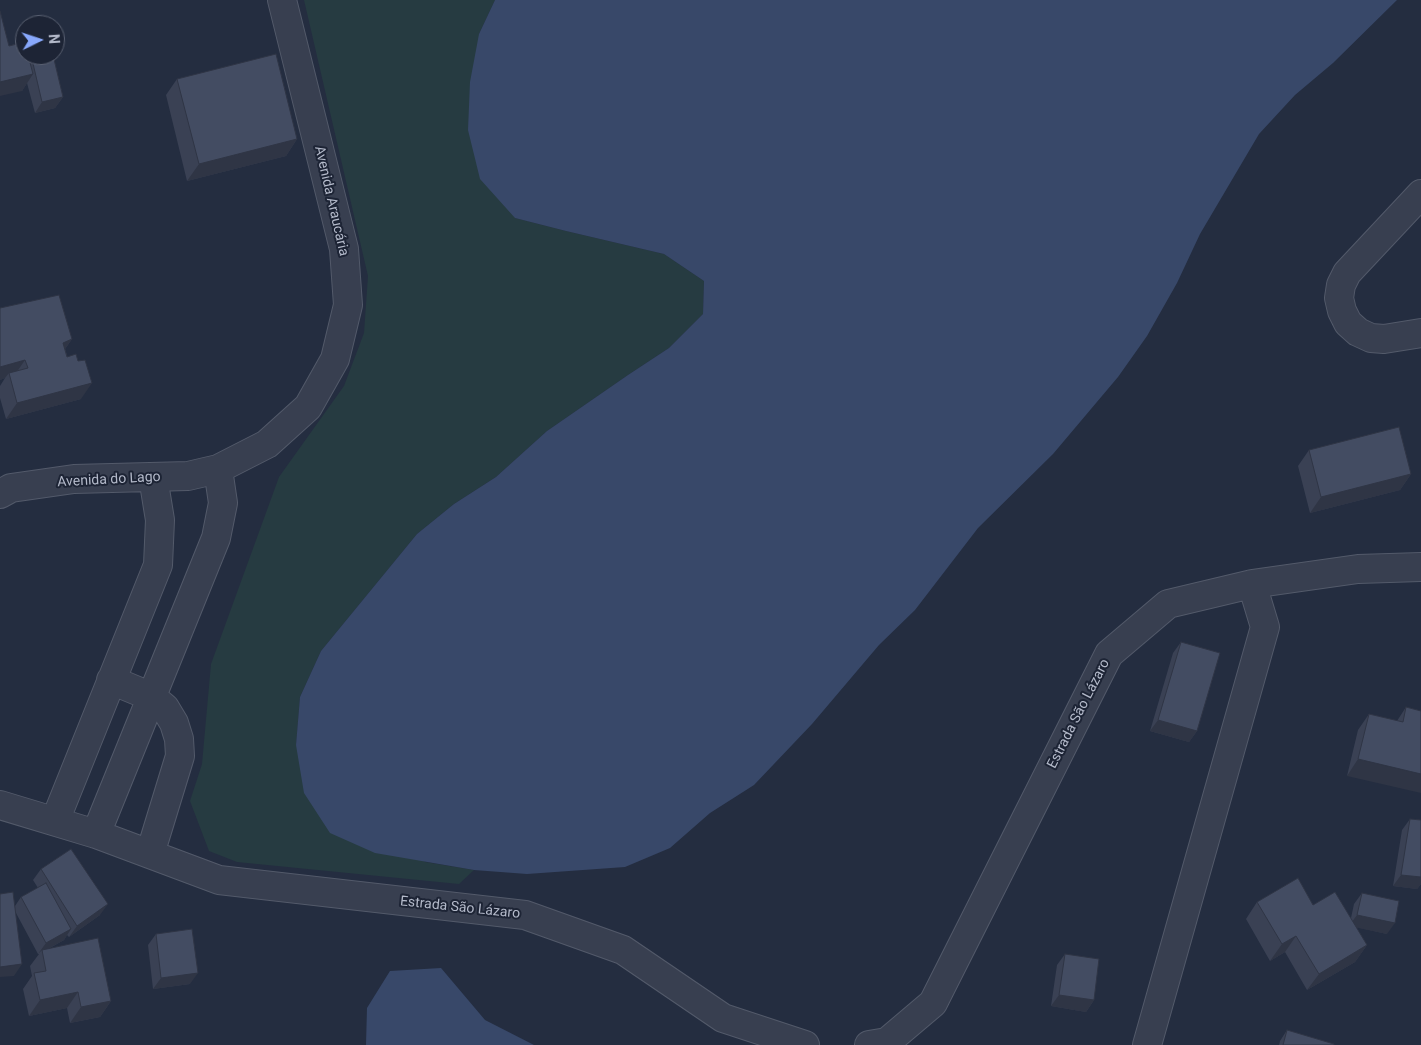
<!DOCTYPE html>
<meta charset="utf-8">
<style>
body{margin:0}
#map{position:relative;width:1421px;height:1045px;overflow:hidden;background:#242d40;font-family:Roboto,sans-serif}
canvas{display:block}
.north{position:absolute;left:15px;top:15px;width:50px;height:50px;box-sizing:border-box;background:#1d2435;border:1px solid #596071;border-radius:50%;rotate:86deg;font-size:14px;font-weight:700;line-height:20px;text-align:center;color:#b4baca}
.north::after{content:'';display:block;margin:auto;width:18px;height:22px;background:#88a8fc;clip-path:polygon(50% 0,100% 100%,50% 72%,0 100%)}
</style>
<div id="map">
<canvas width="1421" height="1045"></canvas>
<div class="north">N</div>
</div>
<script>
const g = document.querySelector('canvas').getContext('2d');
g.lineJoin = 'round';
function fillPath(path, color) { g.fillStyle = color; g.fill(path, 'evenodd'); }
const shape = rows => new Path2D(rows.map(r => 'M' + r).join(''));
function stroke(path, color, width, dash) { g.strokeStyle = color; g.lineWidth = width; g.lineCap = dash ? 'butt' : 'round'; g.setLineDash(dash || []); g.stroke(path); }
function label(font, color, halo, rows, align = 'center') {
  g.font = font + ' Roboto,sans-serif'; g.lineWidth = 4; g.setLineDash([]); g.textBaseline = 'middle'; g.strokeStyle = halo; g.fillStyle = color; for (const [text, x, y, turn = 0] of rows) {
    g.save(); g.translate(x, y); g.rotate((+turn || 0) * Math.PI / 180); g.textAlign = isNaN(turn) ? turn : align; if (halo) g.strokeText(text, 0, 0); g.fillText(text, 0, 0); g.restore();
  }
}
const green = shape([
 [304,0,495,0,479,34,515,218,566,231,664,254,704,281,703,314,669,348,628,375,547,431,496,477,454,504,417,534,321,651,300,697,296,745,425,862,474,870,459,884,237,862,209,851,190,801,202,764,211,664,279,477,344,386,364,333,368,276]
]);
const water = shape([
 [495,0,1397,0,1333,63,1295,95,1259,134,1200,234,1177,283,1147,336,1118,377,1053,454,978,528,915,610,879,645,812,724,754,785,710,813,670,848,625,867,527,874,474,870,375,853,330,833,304,793,296,745,300,697,321,651,417,534,454,504,496,477,547,431,628,375,669,348,703,314,704,281,664,254,566,231,515,218,480,179,468,130,470,82,479,34],
 [441,968,485,1020,534,1045,366,1045,367,1008,390,971]
]);
const minor = shape([
 [1421,194,1347,273,1341,285,1339,298,1342,311,1348,323,1358,332,1371,338,1384,339,1421,333],
 [0,494,11,488,74,479,188,476,218,469,267,444,308,407,335,359,348,305,344,249,282,0],
 [111,680,152,697,165,708,174,723,179,739,180,756,150,854],
 [0,805,96,834,219,880,525,915,623,950,723,1018,805,1045],
 [55,821,158,565,160,520,153,477],
 [96,834,216,538,223,503,218,469],
 [869,1045,887,1042,933,1003,1109,654,1168,604,1252,584,1358,569,1421,567],
 [1147,1045,1265,627,1252,584]
]);
const wall = shape([
 [25,33,25,55,53,55,63,97,55,108,35,113,27,83,22,91,9,46,18,43],
 [177,79,297,139,286,156,187,181,166,95],
 [0,308,72,339,65,349,81,399,6,419,0,398,0,386,5,378,0,380],
 [1309,450,1411,474,1400,490,1310,513,1298,466],
 [1181,642,1197,731,1189,742,1150,731,1173,653],
 [1406,707,1421,711,1347,776,1358,730,1369,714,1397,721],
 [1410,819,1421,820,1421,884,1417,889,1393,886,1402,830],
 [41,869,100,915,69,937,67,935,64,940,48,949,111,1001,100,1017,70,1023,67,1008,29,1016,23,989,32,976,30,966,39,954,38,954,16,913,14,976,15,906,21,897,38,888,33,880],
 [1362,893,1387,934,1356,927,1367,945,1355,962,1307,990,1285,952,1270,961,1246,919,1257,902,1313,905,1351,918,1354,904],
 [156,934,190,984,153,989,148,945],
 [1065,954,1094,1000,1086,1012,1051,1006,1057,965],
 [1287,1030,1334,1045,1279,1045,1280,1041]
]);
const shadedWall = shape([
 [33,74,22,91,0,96,0,82],
 [63,97,55,108,35,113,42,102],
 [297,139,286,156,187,181,199,164],
 [72,339,60,356,63,343],
 [25,360,14,376,9,373,5,378,0,380,0,367],
 [92,383,81,399,6,419,17,403],
 [1411,474,1400,490,1310,513,1321,497],
 [1158,720,1197,731,1189,742,1150,731],
 [1358,759,1421,774,1421,793,1347,776],
 [1401,875,1421,877,1421,884,1417,889,1393,886],
 [108,904,100,915,69,937,77,926],
 [1357,915,1395,923,1387,934,1349,926],
 [71,929,64,940,42,952,42,950,38,954,46,943],
 [1296,936,1285,952,1270,961,1282,944],
 [1367,945,1355,962,1307,990,1319,974],
 [22,964,14,976,0,977,0,967],
 [198,973,190,984,153,989,161,978],
 [78,992,67,1008,29,1016,40,1000],
 [1059,995,1094,1000,1086,1012,1051,1006],
 [111,1001,100,1017,70,1023,81,1007]
]);
const building = shape([
 [0,11,9,46,25,42,25,55,28,55,33,74,0,82,0,11],
 [276,54,297,139,199,164,177,79,276,54],
 [31,55,53,55,63,97,42,102,31,55],
 [59,295,72,339,63,343,67,357,76,354,78,361,85,360,92,383,17,403,9,373,28,368,25,360,0,367,0,308,59,295],
 [1399,427,1411,474,1321,497,1309,450,1399,427],
 [1181,642,1220,653,1197,731,1158,720,1181,642],
 [1406,707,1421,711,1421,774,1358,759,1369,714,1403,722,1406,707],
 [1410,819,1421,820,1421,877,1401,875,1410,819],
 [71,849,108,904,77,926,41,869,71,849],
 [1298,878,1313,905,1335,892,1367,945,1319,974,1296,936,1282,944,1257,902,1298,878],
 [46,883,71,929,46,943,21,897,46,883],
 [13,892,22,964,0,967,0,894,13,892],
 [1362,893,1399,901,1395,923,1357,915,1362,893],
 [192,929,198,973,161,978,156,934,192,929],
 [98,938,111,1001,81,1007,78,992,40,1000,34,973,46,971,42,950,98,938],
 [1065,954,1099,959,1094,1000,1059,995,1065,954],
 [1287,1030,1334,1044,1334,1045,1283,1045,1287,1030]
]);
const streetNames = [
 ["Avenida Araucária",331,201,77],
 ["Avenida do Lago",109,480,-3],
 ["Estrada São Lázaro",1079,714,-63],
 ["Estrada São Lázaro",460,908,6]
];
fillPath(green, '#263b41');
fillPath(water, '#384869');
stroke(minor, '#535a6a', 30);
stroke(minor, '#383f50', 28);
fillPath(wall, '#3a4154');
fillPath(shadedWall, '#2f3545');
fillPath(building, '#434c62');
stroke(building, '#2f3545', 1);
label('14px', '#b4baca', '#1d2435', streetNames);
</script>
